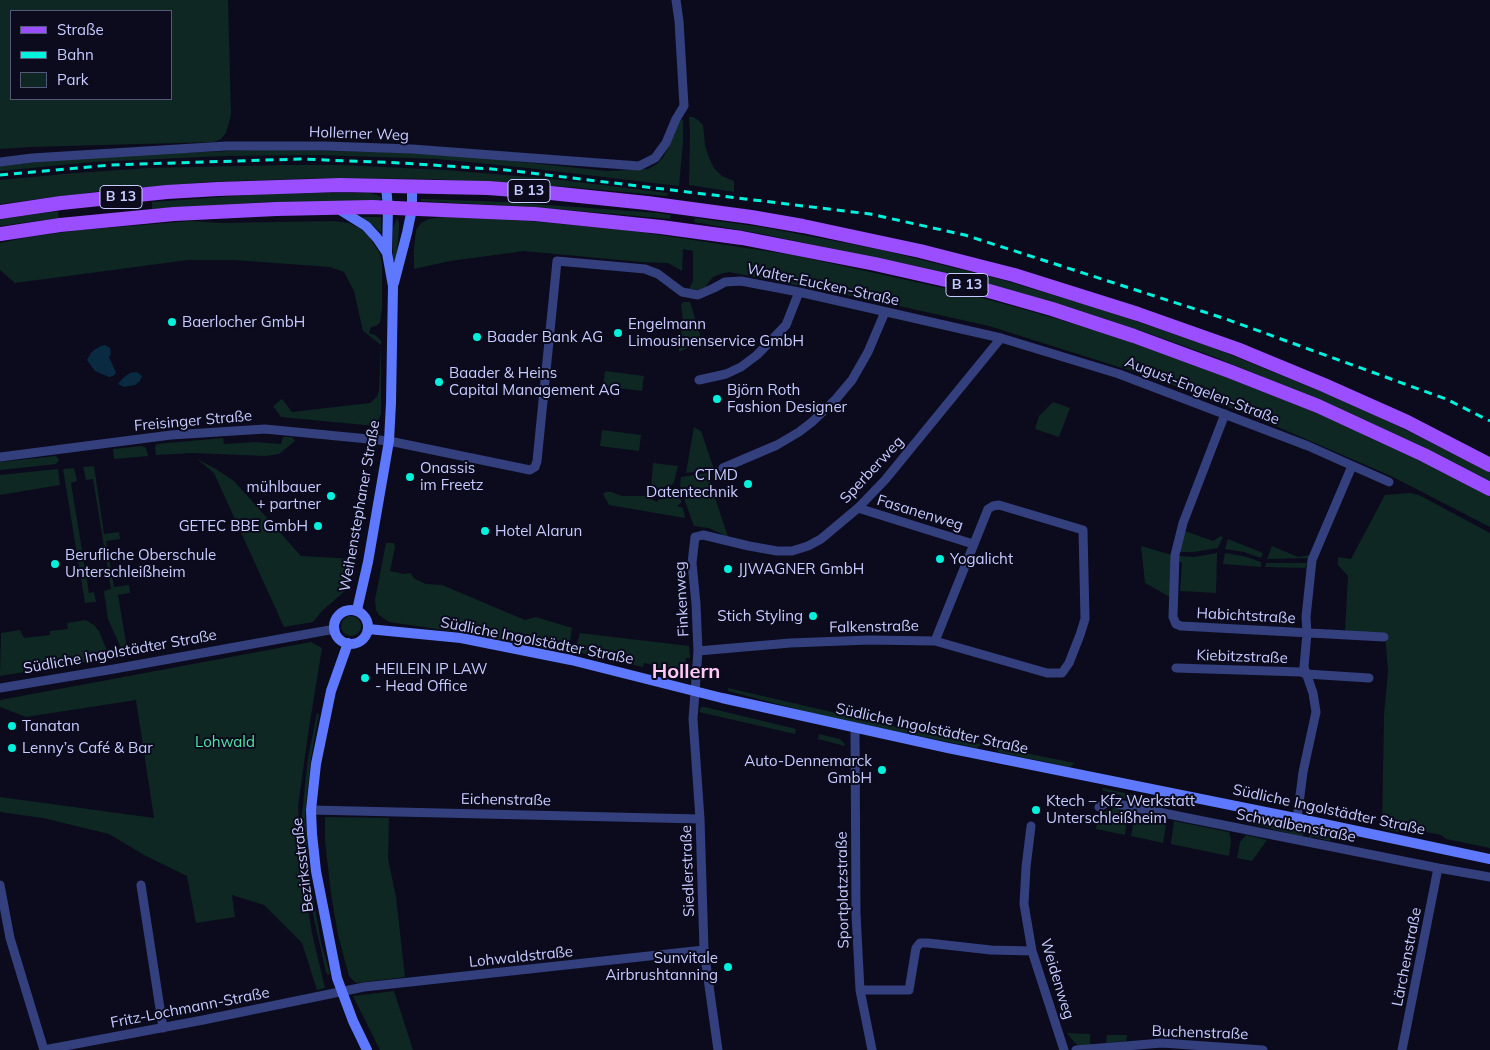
<!DOCTYPE html>
<meta charset="utf-8">
<style>
body{margin:0}
#map{position:relative;width:1490px;height:1050px;overflow:hidden;background:#0b0b1d;font-family:Mulish,sans-serif}
canvas{display:block}
.legend{position:absolute;left:10px;top:10px;width:162px;height:90px;box-sizing:border-box;background:#0b0b1d;border:1px solid #565877;margin:0;padding:6px 9px;list-style:none;font-size:15px;color:#c7cbff}
.legend li{display:flex;align-items:center;gap:10px;height:25px}
.legend b{width:25px;border:1px solid #565877}
</style>
<div id="map">
<canvas width="1490" height="1050"></canvas>
<ul class="legend">
<li><b style="height:6px;background:#9b4eff"></b>Straße</li>
<li><b style="height:6px;background:#00f2dc"></b>Bahn</li>
<li><b style="height:14px;background:#0e2722"></b>Park</li>
</ul>
</div>
<script>
const g = document.querySelector('canvas').getContext('2d');
g.lineJoin = 'round';
function fillPath(path, color) { g.fillStyle = color; g.fill(path, 'evenodd'); }
const shape = rows => new Path2D(rows.map(r => 'M' + r).join(''));
function stroke(path, color, width, dash) { g.strokeStyle = color; g.lineWidth = width; g.lineCap = dash ? 'butt' : 'round'; g.setLineDash(dash || []); g.stroke(path); }
function label(font, color, halo, rows, align = 'center') {
  g.font = font + ' Mulish,sans-serif'; g.lineWidth = 4; g.setLineDash([]); g.textBaseline = 'middle'; g.strokeStyle = halo; g.fillStyle = color; for (const [text, x, y, turn = 0] of rows) {
    g.save(); g.translate(x, y); g.rotate((+turn || 0) * Math.PI / 180); g.textAlign = isNaN(turn) ? turn : align; if (halo) g.strokeText(text, 0, 0); g.fillText(text, 0, 0); g.restore();
  }
}
const green = shape([
 [0,0,228,0,231,115,226,133,221,139,214,142,30,147,0,149],
 [11,11,171,11,171,99,11,99],
 [689,117,693,117,698,120,703,125,705,145,709,158,714,168,722,176,734,181,734,192,689,185,690,133],
 [683,119,683,142,679,186,528,168,437,159,318,155,225,156,92,162,0,171,0,166,49,161,148,154,259,150,396,152,493,159,607,171,648,169,657,164,664,156,670,145,679,121],
 [282,165,341,165,446,170,553,179,668,193,667,196,570,187,431,179,323,178,207,182,94,192,0,204,0,180,75,173,149,168],
 [315,193,369,193,377,195,382,198,380,200,377,201,267,202,152,209,152,202,264,194],
 [421,199,506,202,659,213,671,215,670,219,536,207,437,202,421,201],
 [58,211,59,218,0,226,0,219],
 [450,216,529,221,626,230,793,255,957,291,1037,313,1101,332,1177,358,1322,415,1387,444,1490,496,1490,527,1391,476,1264,421,1157,379,989,326,881,302,729,272,720,274,713,277,705,287,700,290,689,289,693,281,693,251,683,249,682,271,668,263,641,262,524,251,450,261,414,269,414,248,416,230,421,223,429,219],
 [361,217,381,217,381,233,375,227],
 [397,218,399,223,399,230,396,261,393,260,393,228],
 [695,218,762,227,882,250,1003,280,1100,309,1209,346,1337,398,1398,426,1490,472,1490,481,1379,427,1324,402,1212,356,1145,332,1072,308,925,268,762,234,694,222],
 [191,221,221,223,334,221,349,223,361,229,370,238,380,254,382,263,382,308,380,323,376,326,371,327,369,333,375,335,381,341,381,413,378,422,375,426,281,417,273,406,282,399,292,412,370,403,377,397,379,390,381,345,363,331,354,291,344,272,330,267,234,260,188,260,15,283,0,270,0,243,24,238,80,230],
 [684,302,690,302,702,341,679,352,679,343,683,322,681,304],
 [605,371,644,376,642,391,603,386],
 [1053,402,1070,408,1059,437,1035,429,1039,416],
 [694,427,701,431,714,469,686,473],
 [602,430,641,435,639,451,600,446],
 [283,437,292,437,295,441,279,454,266,456,193,453,156,455,155,447,157,444,223,438,224,444,256,442,281,444],
 [142,446,146,448,148,456,114,459,113,449],
 [56,456,59,460,56,464,0,470,0,462],
 [197,459,216,469,234,481,301,556,355,559,346,590,322,611,313,622,284,627,214,473],
 [653,463,678,466,674,482,672,485,651,490],
 [94,466,104,534,119,532,120,539,106,541,114,587,129,585,130,593,118,595,128,654,124,655,108,619,104,591,111,589,93,479,86,480,83,467],
 [74,468,77,481,71,483,89,593,94,592,96,602,85,603,63,469],
 [58,469,60,485,0,495,0,475],
 [707,473,728,537,709,528,694,526,680,487,681,477],
 [672,491,675,492,682,502,677,506,683,508,685,518,609,505,603,494,606,492,611,492,622,496,645,496,657,502,658,500,667,498,658,497,658,495],
 [1410,493,1419,495,1490,533,1490,848,1446,839,1441,835,1406,828,1397,832,1382,828,1384,715,1388,671,1385,633,1345,632,1348,576,1338,565,1338,557,1351,559,1385,495],
 [1185,531,1213,541,1221,536,1223,537,1218,548,1194,552,1178,552],
 [1228,539,1263,553,1261,558,1244,552,1225,549],
 [386,543,394,543,395,547,390,571,404,574,410,573,415,579,426,584,442,585,525,620,536,617,572,628,570,641,567,647,559,651,464,633,389,622,379,615,376,610,375,600],
 [1141,546,1172,555,1170,597,1145,583],
 [1272,546,1298,557,1310,555,1309,558,1267,559],
 [1217,553,1216,593,1180,591,1182,563,1179,561,1179,556,1194,557],
 [1225,553,1243,556,1261,562,1261,567,1223,564],
 [1266,563,1307,563,1305,568,1265,567],
 '341 626a10 10 0 1 1 20 0a10 10 0 1 1-20 0Z',
 [86,620,94,625,99,631,110,658,0,676,1,633,20,630,24,638,50,635,50,631,68,629,67,623],
 [580,633,689,646,690,658,686,658,685,667,690,668,690,670,686,675,683,676,652,669,653,665,644,663,643,667,582,653,577,643],
 [311,642,322,648,308,734,298,807,303,878,312,933,325,988,317,990,302,943,264,905,232,895,235,917,196,923,187,876,146,856,109,834,43,818,0,812,0,797,154,818,136,700,26,717,0,707,0,700],
 [728,688,905,729,981,744,977,748,819,715,728,691],
 [701,707,705,707,796,729,795,734,699,712],
 [317,713,319,714,311,758,305,814,310,879,321,942,330,974,328,975,326,972,312,910,307,879,302,829,302,814,308,758],
 [819,734,840,739,844,743,845,746,818,739],
 [998,747,1015,751,1075,763,1070,767,998,752],
 [1103,788,1137,796,1131,800,1123,798,1122,796,1102,790],
 [1114,808,1128,811,1125,835,1096,829,1099,813,1102,813],
 [1135,813,1167,819,1163,843,1131,836],
 [325,817,389,818,388,859,396,897,405,977,356,983,349,976,338,935,331,893,325,841],
 [1174,821,1229,832,1231,841,1229,856,1171,844],
 [1249,823,1264,823,1304,830,1303,837],
 [1311,831,1331,836,1330,841,1314,837,1309,838],
 [1246,835,1267,840,1252,861,1237,858,1240,842],
 [394,991,413,1050,380,1050,353,996],
 [1067,1033,1090,1034,1090,1046,1079,1046,1074,1042],
 [1107,1035,1127,1035,1126,1041,1106,1043]
]);
const water = shape([
 [105,345,110,348,111,354,109,357,116,373,113,376,109,377,95,371,87,360,91,353,94,350,101,346],
 [137,372,142,376,140,381,135,385,124,387,118,384,123,378,130,373]
]);
const street = shape([
 [0,162,32,158,226,146,325,146,412,149,639,166,655,158,666,143,676,119,684,106,679,21,676,0],
 [699,380,726,374,741,367,757,355,786,325,799,292],
 [1225,414,1183,523,1175,555,1173,617,1176,624,1181,626,1384,637],
 [0,457,171,435,265,429,389,441,530,470,535,467,537,461,557,261,645,269,658,274,682,292,698,295,714,288,725,282,741,281,799,292,1001,338,1119,374,1308,446,1389,482],
 [723,468,777,445,799,432,812,422,836,399,852,380,868,352,885,312],
 [858,508,973,544],
 [698,651,790,643,869,640,935,641,1047,673,1062,673,1069,663,1080,635,1085,619,1083,530,999,505,993,506,988,509,935,641],
 [1176,668,1301,672,1306,674,1369,678],
 [0,688,114,669,335,629],
 [855,728,856,914,860,990,872,1050],
 [1099,807,1108,802,1438,868,1490,877],
 [311,810,700,819],
 [1297,819,1303,772,1316,712,1313,693,1304,667,1307,633,1306,617,1312,560,1352,466],
 [1031,826,1026,867,1024,904,1032,951,1064,1050],
 [0,885,10,938,44,1050],
 [141,885,163,1028],
 [860,990,909,990,916,948,920,943,928,943,991,950,1032,951],
 [44,1050,203,1020,364,987,704,950],
 [718,1050,704,950,700,819,693,719,698,651,696,604,692,563,695,537,703,535,749,546,777,551,792,551,808,546,821,539,858,508,885,480,1001,338],
 [1076,1050,1162,1043,1263,1050],
 [1402,1050,1438,868]
]);
const secondary = shape([
 [337,208,366,226,377,238,387,253],
 [394,283,407,233,412,209,412,187],
 [357,610,368,562,389,441,391,403,393,286,387,253,388,208,386,186],
 '334 627a17 17 0 1 1 34 0a17 17 0 1 1-34 0Z',
 [368,629,461,638,571,660,722,698,948,748,1310,821,1490,859],
 [348,643,331,691,316,764,311,810,312,834,316,871,337,978,353,1021,367,1050]
]);
const primary = shape([
 [0,212,61,203,167,192,218,189,340,185,488,188,541,192,647,203,751,217,803,226,920,251,1014,275,1138,314,1237,349,1324,385,1407,422,1490,465],
 [0,234,60,225,174,214,276,209,372,207,535,214,661,227,742,238,875,264,968,285,1052,309,1134,336,1229,371,1318,406,1424,455,1490,489]
]);
const rail = shape([
 [0,175,110,165,300,159,402,163,506,170,870,214,965,235,1226,319,1446,399,1490,421]
]);
const markers = [
 [172,322,5,"#00f2dc"],
 [618,333,5,"#00f2dc"],
 [477,337,5,"#00f2dc"],
 [439,382,5,"#00f2dc"],
 [717,399,5,"#00f2dc"],
 [410,477,5,"#00f2dc"],
 [748,484,5,"#00f2dc"],
 [331,496,5,"#00f2dc"],
 [318,526,5,"#00f2dc"],
 [485,531,5,"#00f2dc"],
 [940,559,5,"#00f2dc"],
 [55,564,5,"#00f2dc"],
 [728,569,5,"#00f2dc"],
 [813,616,5,"#00f2dc"],
 [365,678,5,"#00f2dc"],
 [12,726,5,"#00f2dc"],
 [12,748,5,"#00f2dc"],
 [882,770,5,"#00f2dc"],
 [1036,810,5,"#00f2dc"],
 [728,967,5,"#00f2dc"]
];
const shields = [
 [529,191,42],
 [121,197,42],
 [967,285,42]
];
const shieldNames = [
 ["B 13",529,191],
 ["B 13",121,197],
 ["B 13",967,285]
];
const streetNames = [
 ["Hollerner Weg",359,134,2],
 ["Walter-Eucken-Straße",823,285,12],
 ["August-Engelen-Straße",1202,391,21],
 ["Freisinger Straße",193,421,-5],
 ["Sperberweg",872,470,-47],
 ["Weihenstephaner Straße",360,506,-80],
 ["Fasanenweg",920,513,17],
 ["Finkenweg",682,599,-93],
 ["Habichtstraße",1246,616,3],
 ["Falkenstraße",874,627,-1],
 ["Südliche Ingolstädter Straße",537,641,11],
 ["Südliche Ingolstädter Straße",120,652,-10],
 ["Kiebitzstraße",1242,657,2],
 ["Südliche Ingolstädter Straße",932,729,12],
 ["Eichenstraße",506,800,1],
 ["Südliche Ingolstädter Straße",1329,810,12],
 ["Schwalbenstraße",1296,826,11],
 ["Bezirksstraße",303,865,-97],
 ["Siedlerstraße",688,871,-92],
 ["Sportplatzstraße",843,890,-91],
 ["Lohwaldstraße",521,957,-6],
 ["Lärchenstraße",1407,957,-79],
 ["Weidenweg",1057,979,73],
 ["Fritz-Lochmann-Straße",190,1008,-11],
 ["Buchenstraße",1200,1033,2]
];
const poiNames = [
 ["Baerlocher GmbH",182,322],
 ["Engelmann",628,324],
 ["Limousinenservice GmbH",628,341],
 ["Baader Bank AG",487,337],
 ["Baader & Heins",449,373],
 ["Capital Management AG",449,390],
 ["Björn Roth",727,390],
 ["Fashion Designer",727,407],
 ["Onassis",420,468],
 ["im Freetz",420,485],
 ["CTMD",738,475,"right"],
 ["Datentechnik",738,492,"right"],
 ["mühlbauer",321,487,"right"],
 ["+ partner",321,504,"right"],
 ["GETEC BBE GmbH",308,526,"right"],
 ["Hotel Alarun",495,531],
 ["Berufliche Oberschule",65,555],
 ["Unterschleißheim",65,572],
 ["Yogalicht",950,559],
 ["JJWAGNER GmbH",738,569],
 ["Stich Styling",803,616,"right"],
 ["HEILEIN IP LAW",375,669],
 ["- Head Office",375,686],
 ["Tanatan",22,726],
 ["Lenny’s Café & Bar",22,748],
 ["Auto-Dennemarck",872,761,"right"],
 ["GmbH",872,778,"right"],
 ["Ktech – Kfz Werkstatt",1046,801],
 ["Unterschleißheim",1046,818],
 ["Sunvitale",718,958,"right"],
 ["Airbrushtanning",718,975,"right"]
];
const parkNames = [
 ["Lohwald",225,742]
];
const districtNames = [
 ["Hollern",686,672]
];
fillPath(green, '#0e2722');
fillPath(water, '#0a2a42');
stroke(street, '#343f7e', 9);
stroke(secondary, '#5e79ff', 10);
stroke(primary, '#9b4eff', 14);
stroke(rail, '#00f2dc', 3, [8, 6]);
for (const [x, y, r, color] of markers) { const dot = new Path2D(); dot.arc(x, y, r, 0, 2 * Math.PI); g.fillStyle = color; g.fill(dot); stroke(dot, '#0b0b1d', 2); }
for (const [x, y, w] of shields) { const box = new Path2D(); box.roundRect(x - w / 2, y - 11.5, w, 23, 4); g.fillStyle = '#0b0b1d'; g.fill(box); stroke(box, '#c7cbff', 1); }
label('bold 14px', '#c7cbff', null, shieldNames);
label('15px', '#c7cbff', '#0b0b1d', streetNames);
label('15px', '#c7cbff', '#0b0b1d', poiNames, 'left');
label('15px', '#50e3a2', '#0b0b1d', parkNames);
label('bold 20px', '#ffc9f6', '#0b0b1d', districtNames);
</script>
